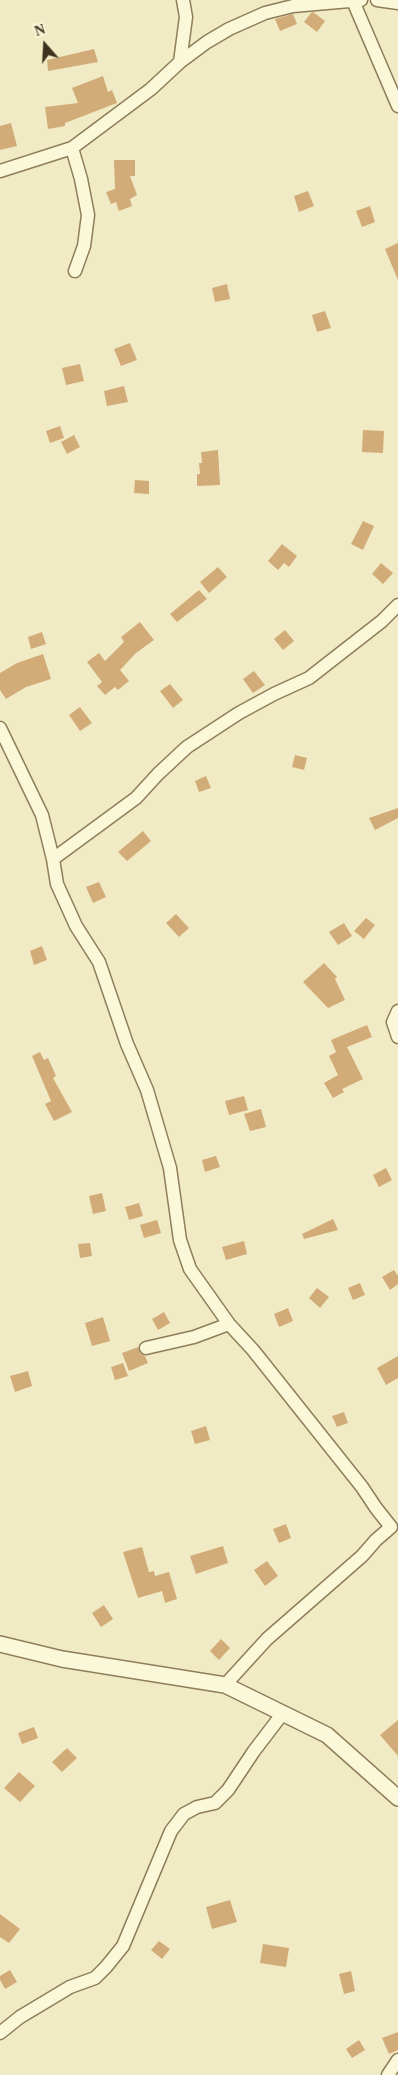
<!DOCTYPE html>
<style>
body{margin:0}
#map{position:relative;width:398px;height:2075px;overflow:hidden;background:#f1ebc5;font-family:"Times New Roman",serif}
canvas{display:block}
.north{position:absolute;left:20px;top:20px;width:50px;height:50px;-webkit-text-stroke:4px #f8f4d5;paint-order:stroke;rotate:341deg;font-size:14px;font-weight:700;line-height:20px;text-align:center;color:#3d321e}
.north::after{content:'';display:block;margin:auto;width:18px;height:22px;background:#3d321e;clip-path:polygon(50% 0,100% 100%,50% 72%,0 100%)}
</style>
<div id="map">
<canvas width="398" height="2075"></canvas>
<div class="north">N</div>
</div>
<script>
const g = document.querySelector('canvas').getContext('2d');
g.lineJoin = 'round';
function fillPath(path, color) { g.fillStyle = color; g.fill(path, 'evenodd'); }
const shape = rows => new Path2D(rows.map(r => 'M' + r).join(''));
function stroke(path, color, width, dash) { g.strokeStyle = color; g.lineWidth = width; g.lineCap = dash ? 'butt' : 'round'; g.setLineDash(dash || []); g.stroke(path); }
const building = shape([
 [313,12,325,21,317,32,304,22,311,13],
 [293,14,297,24,280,31,275,19],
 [94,49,98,62,48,71,47,60],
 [103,76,108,92,112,90,117,103,65,123,65,126,48,129,45,107,78,103,72,88],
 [11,123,17,146,0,150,0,126],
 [114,160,135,160,135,176,130,176,137,195,130,199,132,206,119,211,116,202,111,204,106,192,115,189],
 [308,191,314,206,299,212,294,196],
 [370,206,375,222,362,227,356,211],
 [398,243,398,280,385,249],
 [227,284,230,299,215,302,212,288],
 [325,311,331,328,317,332,312,315],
 [130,343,137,360,121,366,114,349],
 [80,364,84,381,66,385,62,368],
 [124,386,128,402,107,406,104,391],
 [60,426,64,438,50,443,46,431],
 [363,430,384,431,383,453,362,452],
 [74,435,80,447,67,454,61,442],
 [218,450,220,485,197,486,197,474,200,474,199,463,202,463,201,452],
 [135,480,149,481,149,494,134,493],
 [363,521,374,526,363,550,351,544],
 [282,544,297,556,289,567,284,563,278,570,268,561],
 [381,563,393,573,383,584,372,574],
 [218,567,227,577,209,593,200,582],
 [199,590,207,599,177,622,170,614],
 [140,622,154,640,136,653,120,670,129,681,118,690,115,687,105,695,97,686,102,682,87,662,99,653,105,661,124,642,121,637],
 [285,630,294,641,283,650,274,639],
 [42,632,46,644,31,649,28,637],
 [43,654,51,679,26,687,6,699,0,690,0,673,17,663],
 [254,671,265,685,253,693,243,679],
 [170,684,183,700,173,708,160,691],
 [80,707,92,723,80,731,69,715],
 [295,755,307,758,304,770,292,767],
 [206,776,211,788,199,792,195,781],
 [398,808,398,818,375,830,369,818],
 [143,831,151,841,127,861,118,852],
 [99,882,106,897,93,903,86,887],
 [176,914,189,928,179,937,166,923],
 [366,918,375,925,364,939,354,931],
 [344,923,352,936,338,945,329,932],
 [42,946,47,960,34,965,30,951],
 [324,963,337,977,335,979,345,1000,328,1008,303,982],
 [367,1025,372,1037,347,1047,363,1079,342,1089,344,1092,333,1098,324,1083,338,1075,329,1056,336,1052,331,1040],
 [40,1052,44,1060,48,1058,56,1076,53,1078,72,1112,54,1121,45,1104,51,1101,32,1056],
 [244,1096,248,1110,229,1115,225,1101],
 [261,1109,266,1127,250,1131,244,1114],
 [216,1156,220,1167,205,1172,202,1160],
 [386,1168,392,1180,379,1187,373,1175],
 [102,1193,106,1211,93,1214,89,1196],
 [139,1203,143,1216,129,1220,125,1207],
 [333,1219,338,1230,304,1239,302,1234],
 [157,1220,161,1233,144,1238,140,1225],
 [244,1241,247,1254,226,1260,222,1247],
 [90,1243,92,1256,80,1258,78,1244],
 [394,1270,398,1276,398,1284,390,1290,382,1277],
 [360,1283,365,1295,353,1300,348,1288],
 [317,1288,329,1297,320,1308,309,1298],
 [288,1308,293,1321,279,1327,274,1314],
 [164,1312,170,1323,158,1330,152,1319],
 [103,1317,110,1341,92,1346,85,1323],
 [138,1347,140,1353,145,1356,148,1363,129,1371,122,1353],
 [398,1356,398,1378,386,1385,377,1368],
 [123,1363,128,1376,115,1380,111,1367],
 [28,1371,32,1386,15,1392,10,1376],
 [344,1412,348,1423,337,1427,332,1416],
 [206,1426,210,1440,195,1444,191,1431],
 [286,1524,291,1538,279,1543,273,1529],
 [223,1546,228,1563,196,1574,190,1556],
 [142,1547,149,1572,154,1571,155,1576,169,1572,177,1599,165,1603,162,1591,138,1598,123,1552],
 [267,1561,278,1576,265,1586,254,1570],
 [104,1605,113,1619,101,1627,92,1613],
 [221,1639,230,1648,219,1660,210,1651],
 [398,1720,398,1756,380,1735],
 [34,1727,38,1738,22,1744,18,1733],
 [67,1748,77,1758,62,1772,52,1762],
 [19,1772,35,1786,20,1802,4,1788],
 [230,1900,237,1922,212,1929,206,1907],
 [0,1914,20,1929,9,1943,0,1937],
 [159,1941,170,1949,162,1959,151,1950],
 [263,1944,289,1948,286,1967,260,1963],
 [10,1970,17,1982,5,1989,0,1980,0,1976],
 [351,1971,355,1991,344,1994,339,1974],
 [398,2032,398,2050,389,2054,382,2038],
 [359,2040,365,2050,352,2058,346,2049]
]);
const minor = shape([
 [377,0,398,3],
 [353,1,398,106],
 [180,62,186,17,183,0],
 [72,148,81,179,88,215,84,246,75,271],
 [0,171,72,148,151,89,180,62,207,42,229,29,265,13,293,6,361,0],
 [0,728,42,815,53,859,57,884,76,926,99,962,127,1044,147,1090,170,1168,180,1240,190,1269,229,1324,253,1350,362,1487,376,1508,391,1527,376,1540,362,1556,267,1639,225,1685],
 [53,859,136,798,158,774,187,747,239,713,274,694,309,678,382,621,398,605],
 [398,1011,393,1022,398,1037],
 [146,1348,194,1337,229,1324],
 [0,2033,20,2017,70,1987,95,1978,106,1967,123,1946,171,1831,184,1814,197,1807,215,1803,228,1790,254,1751,283,1713],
 [388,2075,398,2060]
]);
const tertiary = shape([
 [0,1644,62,1659,225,1685,327,1735,398,1798]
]);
fillPath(building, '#d2ac78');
stroke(minor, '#8e7e59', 15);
stroke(tertiary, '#8e7e59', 18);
stroke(minor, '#fbf7d9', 12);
stroke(tertiary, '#fbf7d9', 15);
</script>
